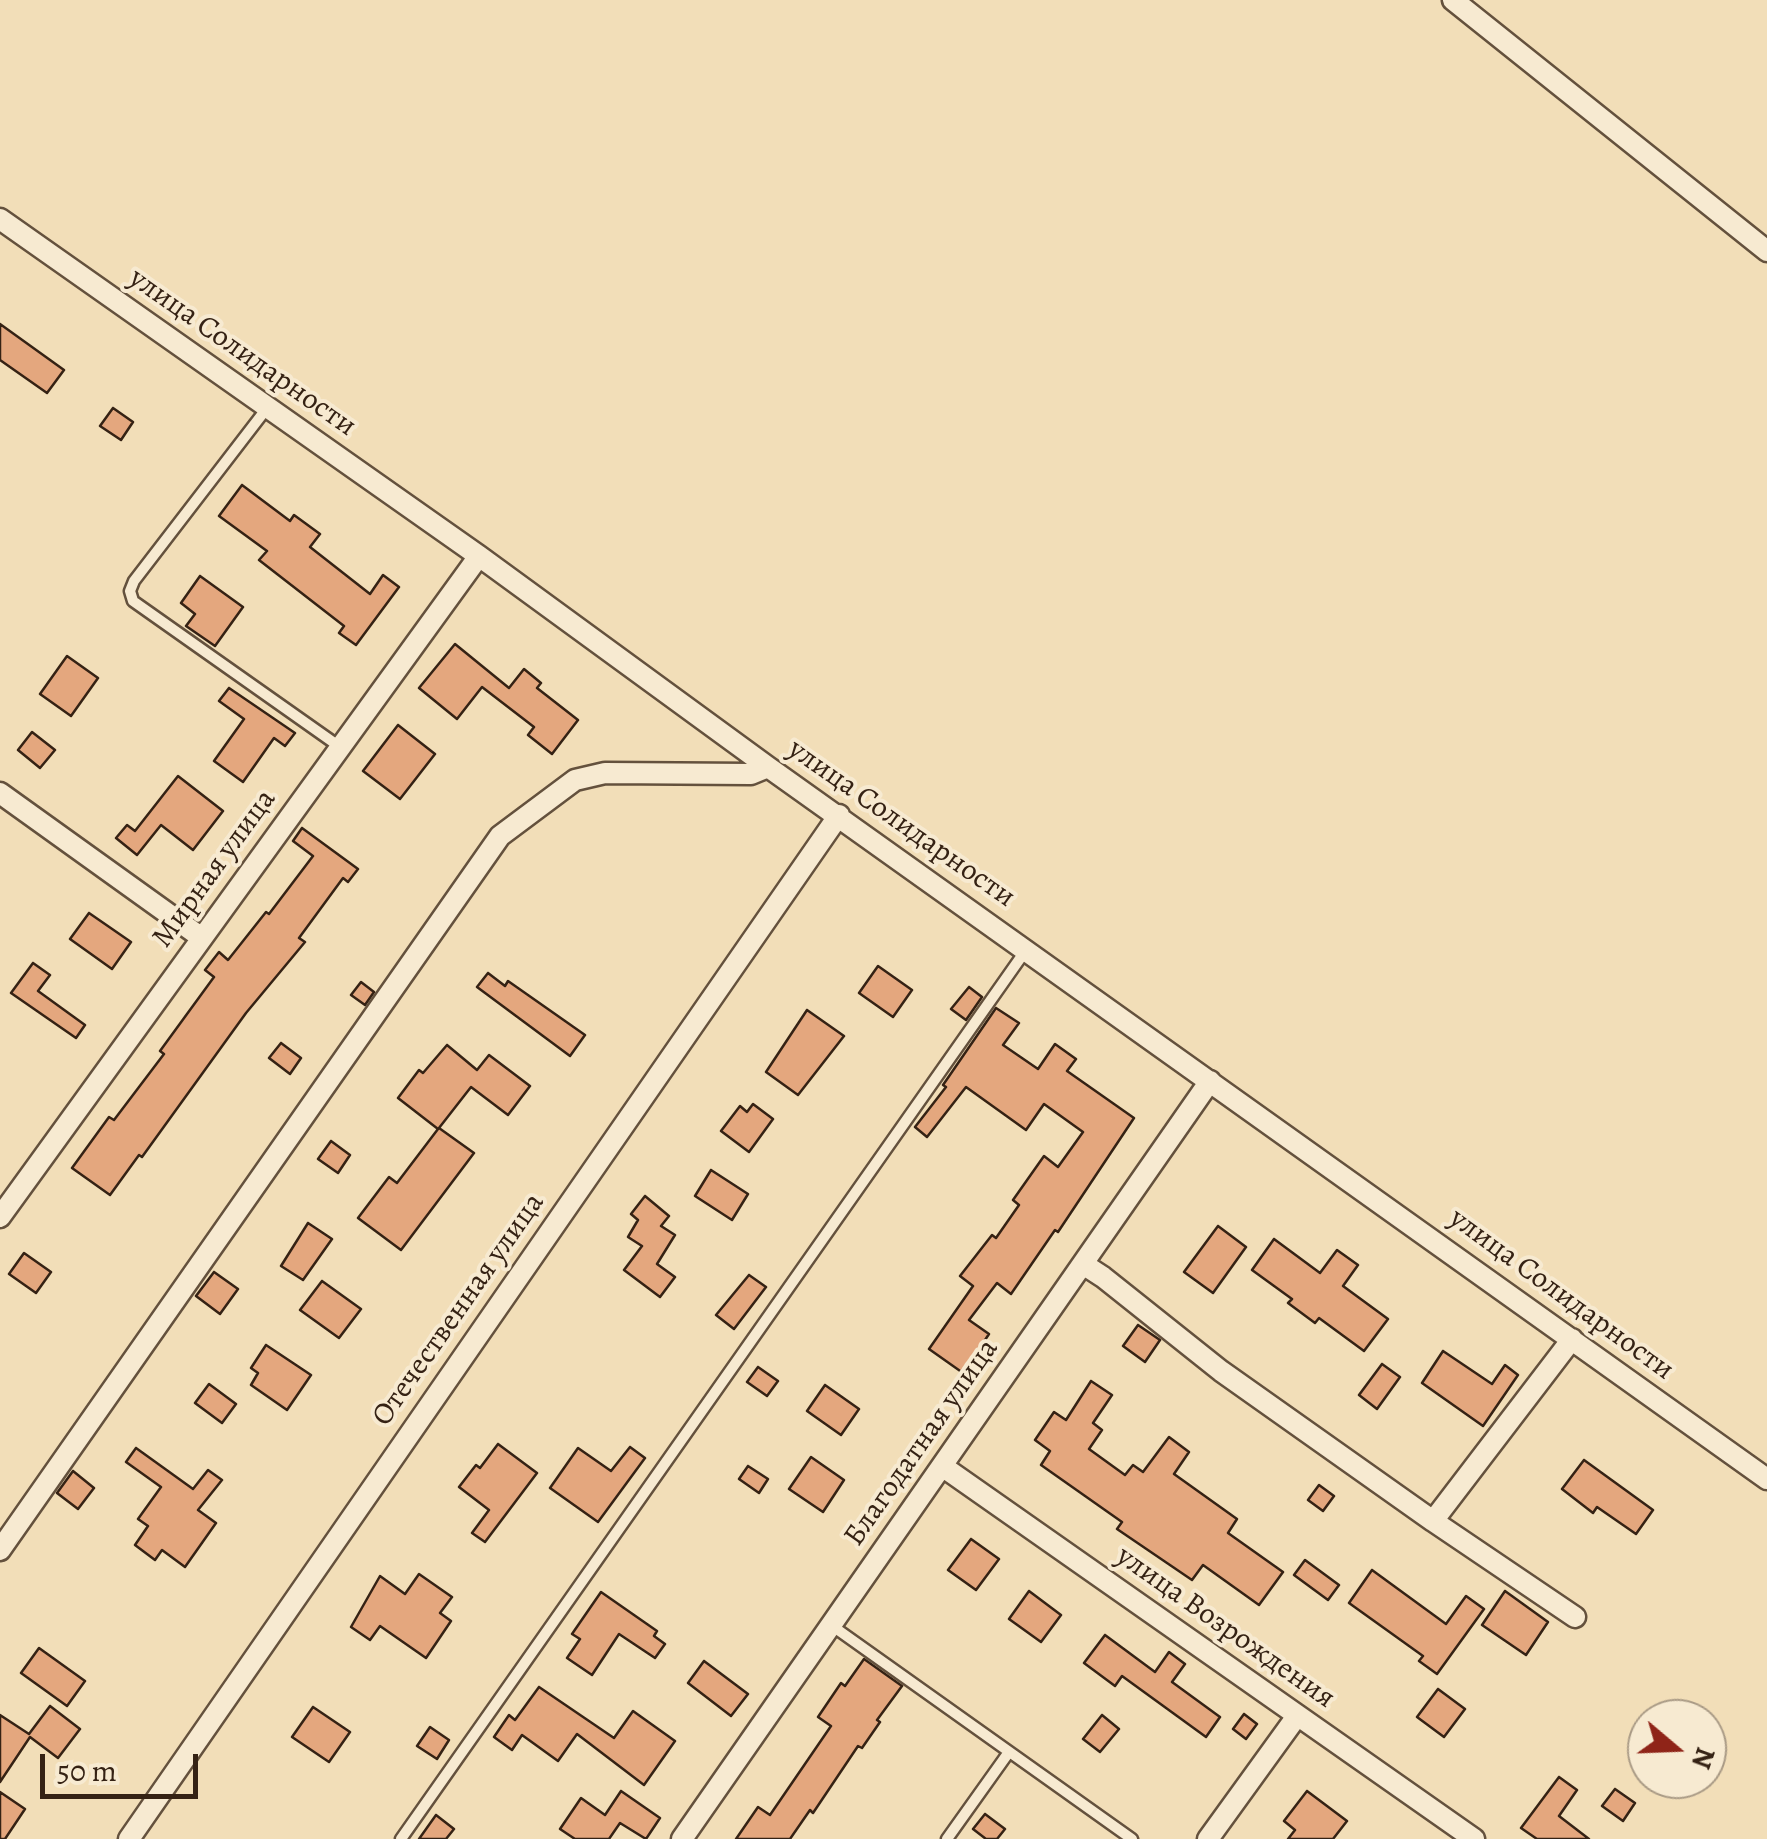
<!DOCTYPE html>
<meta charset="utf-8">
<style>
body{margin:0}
#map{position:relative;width:1767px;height:1839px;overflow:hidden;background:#f2deb8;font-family:Alegreya,serif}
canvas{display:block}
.north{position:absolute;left:1627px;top:1699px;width:100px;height:100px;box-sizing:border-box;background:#f7ead1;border:2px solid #a99a85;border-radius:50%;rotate:109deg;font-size:28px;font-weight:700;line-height:40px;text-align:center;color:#352214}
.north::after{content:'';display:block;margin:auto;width:35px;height:45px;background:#8f2418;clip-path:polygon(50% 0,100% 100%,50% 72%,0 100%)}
.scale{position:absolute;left:40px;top:1754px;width:158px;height:45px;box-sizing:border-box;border:5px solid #352214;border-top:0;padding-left:12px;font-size:30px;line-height:35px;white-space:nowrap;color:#352214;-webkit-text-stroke:8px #f7ead1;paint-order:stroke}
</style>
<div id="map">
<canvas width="1767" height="1839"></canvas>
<div class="north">N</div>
<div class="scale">50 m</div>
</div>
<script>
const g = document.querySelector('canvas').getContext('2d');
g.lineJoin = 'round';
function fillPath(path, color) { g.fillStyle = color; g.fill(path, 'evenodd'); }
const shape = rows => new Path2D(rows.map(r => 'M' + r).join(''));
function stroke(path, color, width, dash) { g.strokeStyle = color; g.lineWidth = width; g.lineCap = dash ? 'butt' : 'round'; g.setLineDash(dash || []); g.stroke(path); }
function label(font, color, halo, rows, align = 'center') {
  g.font = font + ' Alegreya,serif'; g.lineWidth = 8; g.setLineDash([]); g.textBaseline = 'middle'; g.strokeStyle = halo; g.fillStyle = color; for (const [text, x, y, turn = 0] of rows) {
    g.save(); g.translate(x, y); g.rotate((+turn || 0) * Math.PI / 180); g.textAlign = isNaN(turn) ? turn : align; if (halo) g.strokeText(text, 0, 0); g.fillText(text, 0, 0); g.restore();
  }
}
const building = shape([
 [0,324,64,370,47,393,0,360,0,324],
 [113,408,133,422,121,440,100,426,113,408],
 [242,485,290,521,294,515,320,534,310,547,370,594,383,575,399,587,356,645,339,633,344,626,259,560,267,551,219,516,242,485],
 [200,576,243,607,215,646,186,626,195,614,181,603,200,576],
 [455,644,509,688,524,669,541,683,537,688,578,720,552,754,528,735,534,727,482,687,457,719,419,688,455,644],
 [67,656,98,678,71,716,40,694,67,656],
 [229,688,295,733,285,746,274,738,243,782,214,761,244,719,219,701,229,688],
 [398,725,435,754,400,799,363,771,398,725],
 [32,732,55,750,40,768,18,750,32,732],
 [178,776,223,811,193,850,161,825,137,855,116,838,127,825,135,831,178,776],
 [302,828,358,869,348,882,343,878,299,938,305,942,246,1013,142,1157,139,1155,110,1195,72,1168,109,1117,114,1120,164,1054,160,1051,214,977,205,970,219,952,228,960,266,912,269,914,313,856,293,841,302,828],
 [89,913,131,942,112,969,70,939,89,913],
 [33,963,50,975,38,991,85,1025,76,1038,11,993,33,963],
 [878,966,912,990,893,1017,859,993,878,966],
 [488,973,505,986,508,981,585,1035,570,1056,477,987,488,973],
 [361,982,374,992,365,1005,351,995,361,982],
 [969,987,982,997,966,1020,951,1009,969,987],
 [996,1008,1019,1023,1003,1045,1038,1069,1055,1044,1076,1059,1067,1071,1134,1118,1058,1232,1055,1230,1011,1294,997,1283,969,1320,989,1334,963,1373,929,1349,973,1286,960,1276,992,1235,996,1238,1019,1205,1013,1200,1044,1156,1058,1167,1083,1132,1044,1104,1026,1130,966,1087,927,1137,915,1127,946,1087,943,1085,996,1008],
 [807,1010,844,1036,798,1095,766,1072,807,1010],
 [281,1043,301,1058,290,1074,269,1058,281,1043],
 [447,1045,477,1070,489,1055,530,1086,508,1115,471,1087,439,1128,474,1153,401,1250,358,1218,389,1177,397,1183,438,1129,398,1098,419,1070,423,1073,447,1045],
 [753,1104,773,1119,749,1152,721,1131,740,1106,747,1112,753,1104],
 [331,1141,350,1155,338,1173,318,1159,331,1141],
 [711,1170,748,1194,732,1220,695,1196,711,1170],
 [645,1196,669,1216,661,1226,675,1235,657,1264,675,1277,660,1297,624,1270,642,1246,628,1237,638,1220,631,1214,645,1196],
 [308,1223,332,1239,303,1280,281,1266,308,1223],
 [1218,1226,1246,1247,1213,1293,1184,1272,1218,1226],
 [1274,1239,1320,1273,1337,1250,1358,1265,1343,1286,1388,1319,1364,1351,1319,1318,1315,1323,1288,1303,1292,1299,1252,1270,1274,1239],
 [24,1253,51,1272,36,1293,9,1274,24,1253],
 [214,1272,238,1289,220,1314,196,1296,214,1272],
 [749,1275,766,1287,734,1329,716,1315,749,1275],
 [322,1281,361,1309,339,1338,300,1310,322,1281],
 [1138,1325,1160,1340,1145,1362,1123,1346,1138,1325],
 [266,1345,311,1375,287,1410,251,1385,258,1373,251,1368,266,1345],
 [1443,1351,1492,1384,1505,1365,1518,1375,1483,1426,1422,1383,1443,1351],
 [1382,1364,1400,1377,1377,1409,1359,1395,1382,1364],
 [758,1367,778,1381,767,1396,747,1382,758,1367],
 [1091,1381,1112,1395,1093,1423,1102,1430,1089,1449,1125,1475,1133,1465,1143,1472,1169,1437,1189,1452,1174,1474,1237,1519,1228,1533,1283,1572,1259,1605,1203,1565,1192,1580,1117,1529,1122,1522,1041,1465,1050,1451,1035,1440,1054,1412,1066,1420,1091,1381],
 [209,1384,236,1404,222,1423,195,1403,209,1384],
 [825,1385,859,1409,841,1435,807,1411,825,1385],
 [498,1444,537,1473,485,1542,472,1533,489,1510,459,1487,476,1465,480,1468,498,1444],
 [630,1447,645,1458,598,1522,550,1488,578,1448,611,1471,630,1447],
 [136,1448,193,1489,208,1470,222,1480,198,1510,216,1523,185,1567,162,1550,155,1560,135,1545,148,1526,138,1519,161,1487,126,1462,136,1448],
 [811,1457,844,1480,823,1512,789,1489,811,1457],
 [1584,1460,1653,1510,1636,1534,1597,1507,1593,1513,1562,1489,1584,1460],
 [748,1466,768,1479,759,1493,739,1479,748,1466],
 [73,1471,94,1488,78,1509,57,1493,73,1471],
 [1319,1485,1334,1496,1323,1511,1308,1500,1319,1485],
 [971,1539,999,1559,976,1590,948,1570,971,1539],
 [1305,1560,1339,1585,1328,1600,1294,1575,1305,1560],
 [1372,1570,1446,1624,1466,1596,1484,1609,1437,1674,1419,1661,1423,1656,1349,1603,1372,1570],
 [419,1574,452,1597,440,1613,451,1621,426,1658,380,1626,370,1640,351,1627,380,1576,405,1594,419,1574],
 [1029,1591,1061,1615,1041,1642,1009,1619,1029,1591],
 [1505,1591,1548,1622,1526,1655,1482,1625,1505,1591],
 [601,1592,657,1631,654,1636,665,1644,655,1658,619,1634,592,1675,567,1658,580,1639,572,1634,601,1592],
 [1105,1635,1155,1672,1169,1652,1185,1664,1172,1682,1220,1717,1206,1737,1122,1676,1115,1686,1084,1663,1105,1635],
 [39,1648,85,1681,67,1706,21,1673,39,1648],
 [864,1659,902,1686,877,1720,880,1722,862,1748,858,1746,813,1813,810,1810,790,1839,736,1839,758,1807,770,1815,831,1726,818,1717,841,1683,845,1686,864,1659],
 [704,1661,748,1694,731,1716,688,1683,704,1661],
 [539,1687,614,1738,633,1711,675,1741,644,1785,577,1734,558,1761,522,1735,512,1750,494,1737,509,1715,515,1720,539,1687],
 [1438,1689,1465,1709,1444,1737,1417,1717,1438,1689],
 [50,1706,80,1729,58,1758,30,1737,0,1782,0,1715,29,1734,50,1706],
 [313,1707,350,1732,329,1762,292,1737,313,1707],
 [1244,1714,1257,1724,1246,1739,1233,1729,1244,1714],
 [1102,1715,1119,1729,1100,1752,1083,1739,1102,1715],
 [430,1727,449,1740,437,1759,417,1746,430,1727],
 [1559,1777,1577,1790,1559,1816,1589,1839,1537,1839,1521,1828,1559,1777],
 [1615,1789,1635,1803,1623,1821,1602,1806,1615,1789],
 [621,1791,660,1818,646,1839,620,1823,609,1839,575,1839,560,1829,581,1798,605,1815,621,1791],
 [1307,1791,1347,1821,1333,1839,1288,1839,1295,1830,1284,1821,1307,1791],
 [0,1792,25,1809,5,1839,0,1839,0,1792],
 [985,1814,1005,1829,997,1839,986,1839,973,1829,985,1814],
 [436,1815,454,1829,446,1839,419,1839,436,1815]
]);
const service = shape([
 [267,408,134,581,130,591,133,601,340,747],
 [831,1625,1132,1839],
 [401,1839,1026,950],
 [947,1839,1009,1752]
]);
const minor = shape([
 [1453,0,1767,251],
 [0,219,479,556,768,767,1767,1479],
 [0,793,202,938],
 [0,1217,479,556],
 [1083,1264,1103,1277,1221,1371,1433,1521,1572,1339],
 [942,1466,1474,1839],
 [1433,1521,1575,1617],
 [0,1550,500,836,575,780,605,773,751,774,768,767],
 [129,1839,839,815],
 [682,1839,1210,1081],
 [1208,1839,1297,1716]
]);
const streetNames = [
 ["улица Солидарности",242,353,35],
 ["улица Солидарности",901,824,35],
 ["Мирная улица",215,869,-54],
 ["улица Солидарности",1561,1295,36],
 ["Отечественная улица",459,1310,-55],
 ["Благодатная улица",922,1443,-55],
 ["улица Возрождения",1225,1628,35]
];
fillPath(building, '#e4a77e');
stroke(building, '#352214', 2.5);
stroke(service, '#64513d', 15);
stroke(minor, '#64513d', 25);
stroke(service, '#f7ead1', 10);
stroke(minor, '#f7ead1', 20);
label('30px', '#352214', '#f7ead1', streetNames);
</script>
